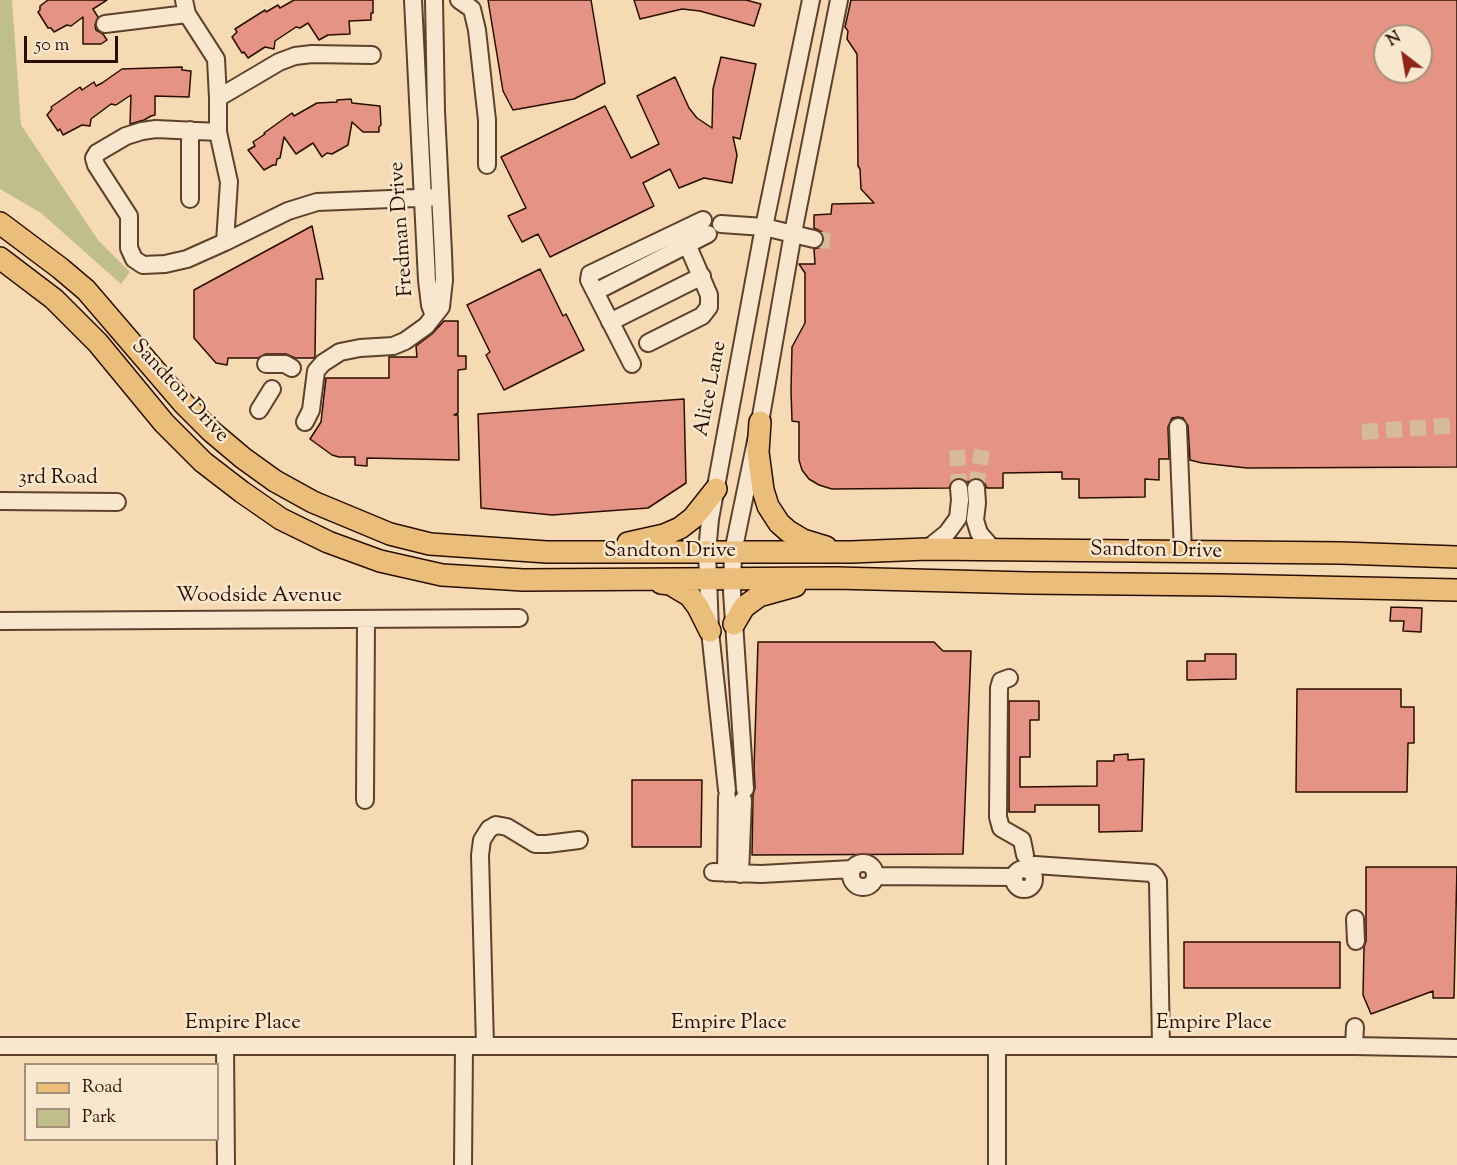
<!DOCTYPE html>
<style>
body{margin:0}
#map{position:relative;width:1457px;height:1165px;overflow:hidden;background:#f5dab4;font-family:"Sorts Mill Goudy",serif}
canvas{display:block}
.legend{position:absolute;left:24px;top:1063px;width:195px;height:78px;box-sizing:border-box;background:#f8e7ce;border:2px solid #a6907c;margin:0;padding:8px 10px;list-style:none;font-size:18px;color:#2a0e00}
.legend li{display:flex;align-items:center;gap:12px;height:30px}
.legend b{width:30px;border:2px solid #a6907c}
.north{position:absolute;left:1373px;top:24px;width:60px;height:60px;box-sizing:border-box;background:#f8e7ce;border:2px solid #a6907c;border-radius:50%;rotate:329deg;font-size:16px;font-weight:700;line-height:24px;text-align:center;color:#2a0e00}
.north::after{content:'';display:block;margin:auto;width:21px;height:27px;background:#8f2418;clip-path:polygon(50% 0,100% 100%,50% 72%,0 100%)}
.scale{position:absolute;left:24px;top:36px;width:94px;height:27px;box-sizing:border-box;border:3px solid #2a0e00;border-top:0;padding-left:8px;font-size:18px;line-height:21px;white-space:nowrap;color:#2a0e00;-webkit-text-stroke:4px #f8e7ce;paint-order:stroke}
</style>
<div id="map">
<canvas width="1457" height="1165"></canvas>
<ul class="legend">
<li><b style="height:8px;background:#eabd7a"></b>Road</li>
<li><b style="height:16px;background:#c0be8a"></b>Park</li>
</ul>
<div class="north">N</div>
<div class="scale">50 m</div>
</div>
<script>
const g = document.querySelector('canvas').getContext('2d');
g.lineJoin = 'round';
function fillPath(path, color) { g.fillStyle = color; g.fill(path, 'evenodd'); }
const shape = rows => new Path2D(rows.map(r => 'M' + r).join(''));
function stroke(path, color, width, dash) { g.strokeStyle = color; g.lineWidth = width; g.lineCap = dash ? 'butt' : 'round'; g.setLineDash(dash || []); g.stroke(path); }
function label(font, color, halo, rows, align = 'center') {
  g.font = font + ' "Sorts Mill Goudy",serif'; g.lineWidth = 5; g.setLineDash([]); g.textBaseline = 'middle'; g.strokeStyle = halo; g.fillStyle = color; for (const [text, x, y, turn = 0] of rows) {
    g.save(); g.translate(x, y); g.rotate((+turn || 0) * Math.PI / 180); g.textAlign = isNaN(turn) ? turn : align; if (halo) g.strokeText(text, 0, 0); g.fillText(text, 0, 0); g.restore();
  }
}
const green = shape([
 [0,0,12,0,21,125,98,240,130,272,121,284,41,213,0,189]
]);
const building = shape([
 [48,0,107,0,93,9,98,17,95,25,96,30,103,34,107,40,101,44,83,44,83,17,71,26,67,25,54,32,51,28,48,28,38,12,40,10,40,6,48,0],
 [294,0,373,0,373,13,371,13,371,20,349,21,350,34,328,35,319,40,308,23,300,28,296,27,275,41,274,49,265,47,248,58,244,52,242,53,232,37,237,32,235,29,265,10,266,12,278,5,280,8,294,0],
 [488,0,591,0,605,83,574,99,513,110,503,91,488,0],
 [634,0,746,0,761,4,754,26,700,11,682,9,640,19,634,0],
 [851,0,1457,0,1457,467,1247,468,1202,463,1190,460,1188,426,1183,418,1178,417,1172,418,1168,427,1169,459,1159,459,1159,480,1145,479,1145,497,1079,498,1079,479,1062,479,1062,472,1003,473,1003,488,987,488,984,482,980,478,975,478,968,482,959,478,953,480,949,488,832,489,819,485,809,479,802,470,799,460,799,422,792,421,791,391,792,347,805,323,805,273,799,264,815,264,814,249,821,247,824,242,822,232,814,228,814,215,831,214,832,204,874,203,861,189,860,169,858,166,857,54,847,39,848,31,845,27,851,0],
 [1385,36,1421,36,1421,72,1385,72,1385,36],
 [721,57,756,64,740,139,733,137,737,155,732,183,704,178,679,188,670,169,643,183,654,206,550,257,538,234,522,242,508,216,526,208,501,157,605,106,631,158,659,144,637,96,675,77,689,108,697,118,712,128,713,89,721,57],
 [182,67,182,70,191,71,189,97,155,96,155,115,151,116,144,120,130,124,131,95,116,105,111,104,91,119,90,126,82,125,63,135,60,129,58,131,47,115,52,109,51,107,80,87,82,90,94,82,96,86,102,83,122,69,182,67],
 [351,99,352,103,380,106,381,125,379,127,379,132,363,132,352,122,348,145,332,154,327,153,322,157,313,143,296,154,284,137,280,158,277,159,276,165,273,165,264,170,248,150,255,146,253,142,265,134,264,133,292,113,294,116,317,103,337,102,337,100,351,99],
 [312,226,323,279,316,279,315,356,314,358,295,358,286,354,266,354,258,358,228,358,227,365,216,363,194,338,194,290,312,226],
 [540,269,563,316,566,314,584,350,504,390,486,355,490,352,467,305,540,269],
 [444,321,458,321,458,356,466,356,466,369,458,370,458,413,454,415,458,415,459,460,367,458,367,466,355,465,355,457,339,457,332,455,310,439,321,422,326,378,389,378,389,357,417,357,416,346,432,334,444,321],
 [684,399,686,483,648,508,552,515,481,508,478,414,684,399],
 [1391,607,1422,608,1421,632,1403,631,1404,621,1390,621,1391,607],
 [758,642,934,642,943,651,971,651,963,854,752,855,753,795,755,788,754,769,758,642],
 [1205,654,1236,654,1236,679,1187,680,1187,661,1205,661,1205,654],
 [1297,689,1401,689,1401,707,1414,707,1414,743,1408,743,1407,792,1296,792,1297,689],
 [1009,701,1039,701,1039,720,1030,720,1030,757,1020,757,1020,787,1097,786,1097,761,1114,761,1114,755,1128,754,1128,760,1144,759,1142,831,1099,832,1099,805,1035,805,1035,812,1009,812,1009,701],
 [632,780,702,780,701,847,632,847,632,780],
 [1366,867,1457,867,1454,998,1433,998,1433,991,1371,1014,1363,995,1364,947,1366,941,1366,867],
 [1184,942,1340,942,1340,988,1184,988,1184,942]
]);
const minorTunnel = shape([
 [814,239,830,241],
 [1362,432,1457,425],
 [957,450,959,488],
 [976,488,982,450]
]);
const minor = shape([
 [184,0,187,14,216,59,218,98],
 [413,0,427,280,430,305,434,316],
 [459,0,472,9,477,30,487,120,487,165],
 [105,24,187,14],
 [372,55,312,54,295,56,279,62,218,98,218,132,229,182,225,242,288,211,317,202,440,197],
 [190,130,190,199],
 [218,132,156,129,142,131,126,136,97,153,94,158,96,165,129,216,129,248,134,259,143,265,165,264,187,259,225,242],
 [721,224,764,227,814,239],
 [595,292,708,234],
 [610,322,702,276],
 [648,343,702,316,709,307,709,295,687,244],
 [266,364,285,364,292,368],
 [632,364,589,280,590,274,703,220],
 [259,410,272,389],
 [305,422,311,410,316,371,323,363,340,352,360,348,393,346,405,341,426,326,441,307,444,280,443,253,436,111,434,0],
 [1178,427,1183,552],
 [976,488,977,503,975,520,979,533,993,549],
 [0,501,117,502],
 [927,549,947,533,958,518,960,500,959,488],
 [0,621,519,618],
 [1009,678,1001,681,999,688,998,817,1001,828,1022,840,1025,855],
 [745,789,732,592,733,552,760,422,793,233,839,0],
 [727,790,710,631,707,552,710,519,764,227,811,0],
 [365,800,366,619],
 '851 875a12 12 0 1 1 24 0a12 12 0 1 1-24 0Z',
 '1014 879a10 10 0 1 1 20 0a10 10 0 1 1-20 0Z',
 [1027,870,1035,865,1152,873,1155,876,1158,881,1161,1046],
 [713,872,761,874,852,869],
 [726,873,727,797],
 [740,874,743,800],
 [875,876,1014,877],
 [1355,919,1356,941],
 [0,1046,1354,1046,1457,1048],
 [225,1046,226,1165],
 [485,1046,480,855,482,840,489,829,496,825,507,827,535,844,547,844,579,840],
 [1354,1046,1355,1027],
 [463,1165,464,1046],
 [997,1165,997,1047]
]);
const major = shape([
 [0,223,60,268,86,290,183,403,211,431,243,458,275,481,313,502,390,534,430,544,547,552,851,552,927,549,1341,553,1457,557],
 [0,258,54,299,98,343,164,423,203,462,242,492,281,519,328,542,380,561,442,575,523,580,836,578,1029,583,1220,585,1457,590],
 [760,422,758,452,763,490,768,506,779,523,788,531,803,540,826,547],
 [628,543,664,535,680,528,693,518,716,489],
 [661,583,670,584,690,596,698,607,710,631],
 [734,624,744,607,759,596,795,586]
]);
const streetNames = [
 ["Fredman Drive",403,229,-94],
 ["Alice Lane",712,389,-79],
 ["Sandton Drive",179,392,47],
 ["3rd Road",58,479],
 ["Sandton Drive",670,552],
 ["Sandton Drive",1156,552,1],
 ["Woodside Avenue",259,597],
 ["Empire Place",243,1024],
 ["Empire Place",729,1024],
 ["Empire Place",1214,1024]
];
fillPath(green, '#c0be8a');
fillPath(building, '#e49385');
stroke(building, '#2a0e00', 1.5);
stroke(minorTunnel, '#d7bb99', 16, [16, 8]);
stroke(minor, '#5d412d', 20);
stroke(major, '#2a0e00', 24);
stroke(minor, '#f8e7ce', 16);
stroke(major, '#eabd7a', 21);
label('21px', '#2a0e00', '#f8e7ce', streetNames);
</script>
